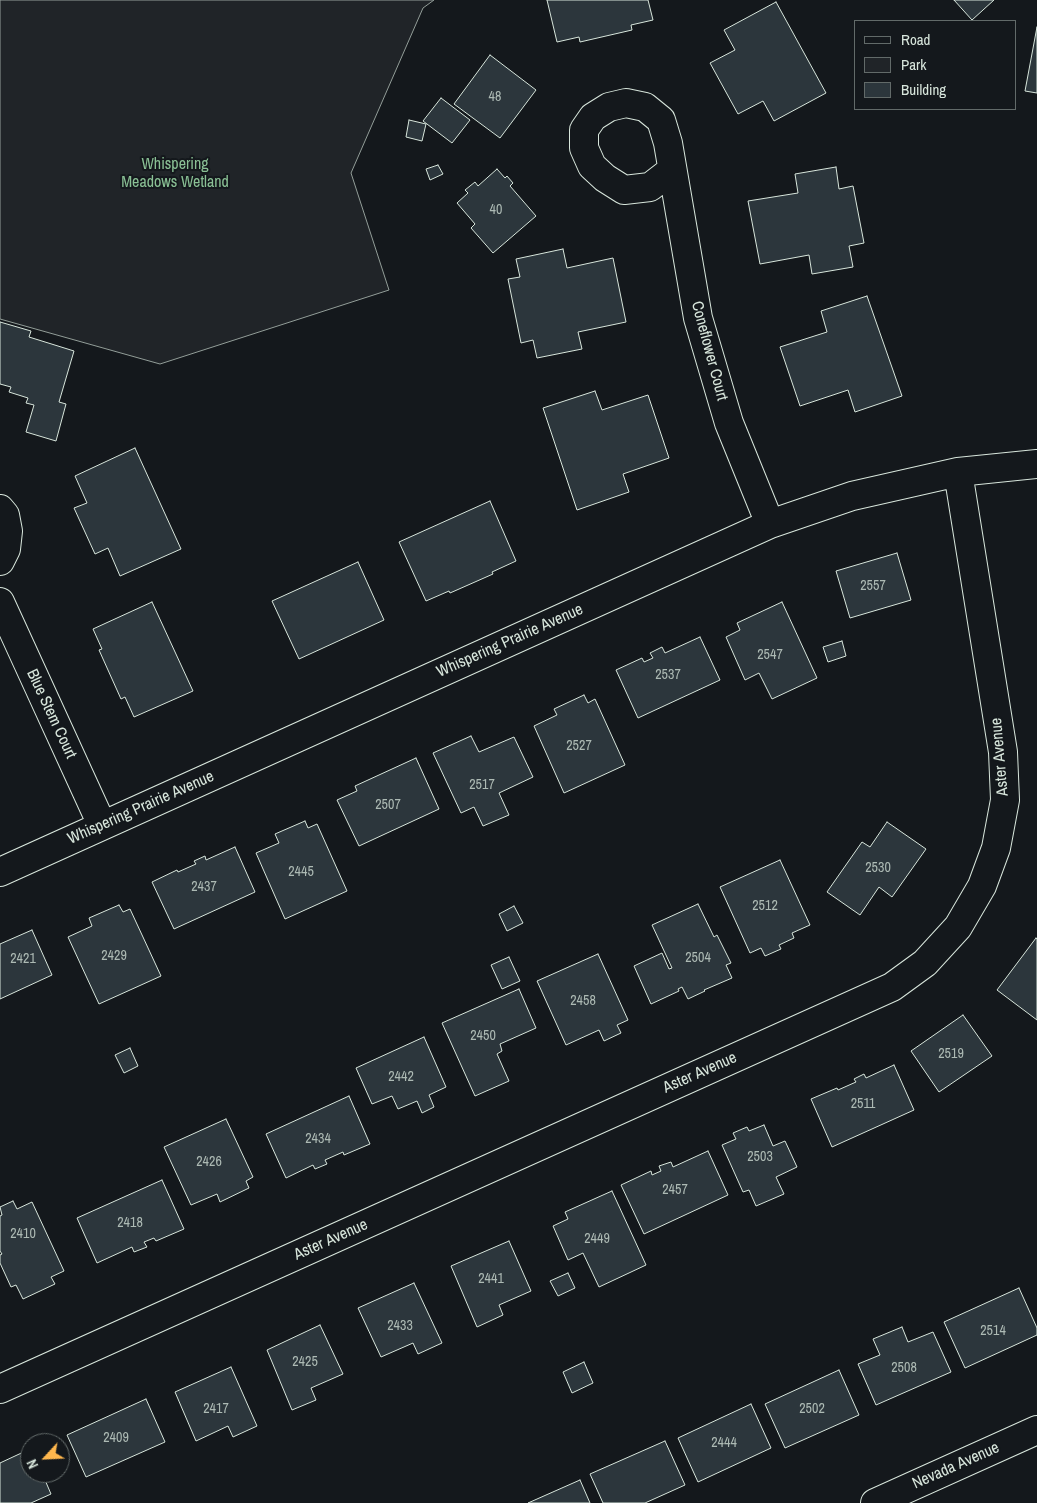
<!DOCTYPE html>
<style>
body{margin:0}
#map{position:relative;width:1037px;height:1503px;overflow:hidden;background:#14181c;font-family:"Archivo Narrow",sans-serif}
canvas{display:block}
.legend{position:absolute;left:854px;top:20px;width:162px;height:90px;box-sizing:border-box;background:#14181c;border:1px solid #626a69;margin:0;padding:6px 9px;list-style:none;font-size:15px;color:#d8e6dc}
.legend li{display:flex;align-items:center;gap:10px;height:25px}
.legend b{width:25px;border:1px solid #626a69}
.north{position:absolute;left:20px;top:1433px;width:50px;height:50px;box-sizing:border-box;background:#14181c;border:1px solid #626a69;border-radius:50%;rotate:245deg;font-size:14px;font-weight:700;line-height:20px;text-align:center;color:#d8e6dc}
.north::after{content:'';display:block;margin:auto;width:18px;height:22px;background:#ffb74d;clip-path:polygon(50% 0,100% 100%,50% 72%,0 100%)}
</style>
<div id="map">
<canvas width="1037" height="1503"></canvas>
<ul class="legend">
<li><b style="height:6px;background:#14181c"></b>Road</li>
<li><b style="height:14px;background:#202428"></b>Park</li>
<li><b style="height:14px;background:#2c363c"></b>Building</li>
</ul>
<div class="north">N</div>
</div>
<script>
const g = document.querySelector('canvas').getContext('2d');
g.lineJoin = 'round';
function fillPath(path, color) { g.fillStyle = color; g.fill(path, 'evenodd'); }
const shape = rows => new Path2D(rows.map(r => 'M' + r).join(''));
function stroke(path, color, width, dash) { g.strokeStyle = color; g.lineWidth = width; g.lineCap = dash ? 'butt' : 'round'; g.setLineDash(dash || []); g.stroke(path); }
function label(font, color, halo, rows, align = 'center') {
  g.font = font + ' "Archivo Narrow",sans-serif'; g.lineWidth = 4; g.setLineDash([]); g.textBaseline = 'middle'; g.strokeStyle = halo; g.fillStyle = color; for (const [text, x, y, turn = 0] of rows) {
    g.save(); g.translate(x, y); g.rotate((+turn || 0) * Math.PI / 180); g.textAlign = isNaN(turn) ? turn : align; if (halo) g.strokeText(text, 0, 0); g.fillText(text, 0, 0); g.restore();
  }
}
const green = shape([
 [0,0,434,0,423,8,351,173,389,290,160,364,0,319,0,0]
]);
const building = shape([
 [547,0,648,0,653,20,631,25,632,30,580,42,579,37,557,42,547,0],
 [954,0,994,0,972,20,954,0],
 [776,2,826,93,774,121,763,101,738,114,710,63,735,50,724,30,776,2],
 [1037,27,1037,93,1025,91,1037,27],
 [490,55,536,90,500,138,454,104,490,55],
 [441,98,470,120,452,143,423,121,441,98],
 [409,120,426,124,422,141,406,137,409,120],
 [438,165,443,174,430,180,426,169,438,165],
 [836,167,839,189,853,186,864,243,849,246,853,267,812,274,809,255,760,264,748,201,798,193,795,174,836,167],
 [497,169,505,178,507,176,513,183,510,186,536,216,493,253,471,228,475,224,457,203,468,193,465,190,475,182,478,186,497,169],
 [563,249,567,268,613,258,626,322,578,332,582,349,537,358,533,340,521,343,508,279,520,277,516,259,563,249],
 [867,296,902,396,855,412,848,390,800,406,780,347,827,332,821,311,867,296],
 [0,322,31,331,29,337,74,351,59,402,66,404,56,441,26,432,34,405,26,403,28,398,9,392,11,387,0,384,0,322],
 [595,391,602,410,648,395,669,458,623,474,629,492,577,510,543,408,595,391],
 [135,448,181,549,120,576,108,548,95,554,74,508,87,503,75,476,135,448],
 [490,501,516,561,492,572,493,574,450,593,449,591,426,601,399,542,490,501],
 [897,553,911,600,850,618,836,571,897,553],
 [358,562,384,620,299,659,272,601,358,562],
 [152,602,193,691,134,717,125,697,121,699,99,650,102,649,93,629,152,602],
 [782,602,817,678,772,699,759,673,745,680,726,637,740,630,737,623,782,602],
 [700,637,720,680,638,718,616,670,642,658,644,662,653,658,650,653,662,647,665,653,700,637],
 [842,641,846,656,828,662,823,647,842,641],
 [584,695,588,703,595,699,625,765,564,793,534,726,557,715,554,709,584,695],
 [471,736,479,752,514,737,533,777,499,793,509,815,483,826,474,807,461,813,433,753,471,736],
 [416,758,439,809,359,846,337,800,357,791,355,786,416,758],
 [305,821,308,828,317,824,347,891,285,919,256,853,279,843,275,834,305,821],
 [887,822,926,849,892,897,879,887,860,915,827,892,862,842,870,847,887,822],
 [235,847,255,892,174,929,152,882,177,870,178,872,196,864,194,861,205,856,206,860,235,847],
 [780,860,810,925,792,933,794,938,779,945,781,949,765,956,761,948,750,953,720,887,780,860],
 [698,904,714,937,717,935,731,963,726,965,732,978,704,990,705,991,688,999,682,987,678,989,679,991,651,1004,634,966,662,953,669,969,672,968,652,925,698,904],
 [119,905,123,912,130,909,161,976,99,1004,68,937,92,926,89,918,119,905],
 [514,906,523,923,507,931,499,914,514,906],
 [32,930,52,975,0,999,0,944,32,930],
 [1036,938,1037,939,1037,1020,997,990,1036,938],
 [598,954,628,1020,617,1025,621,1033,604,1041,599,1030,566,1045,537,981,598,954],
 [509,957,520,981,502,989,491,965,509,957],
 [519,989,536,1028,500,1044,502,1051,497,1054,509,1081,475,1096,442,1023,519,989],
 [963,1015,992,1056,939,1092,911,1051,963,1015],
 [424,1037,446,1087,429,1095,434,1107,422,1113,417,1101,398,1109,392,1096,372,1104,356,1068,424,1037],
 [130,1048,138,1066,124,1073,115,1055,130,1048],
 [894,1065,914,1110,832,1147,811,1099,837,1088,838,1090,856,1082,854,1079,864,1074,866,1078,894,1065],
 [349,1096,370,1144,344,1155,343,1152,325,1160,327,1164,315,1169,313,1165,286,1178,266,1134,349,1096],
 [226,1119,253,1177,246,1181,249,1188,220,1202,217,1194,191,1205,164,1147,226,1119],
 [764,1125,773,1146,785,1141,797,1167,776,1177,784,1194,756,1206,749,1190,743,1192,722,1145,736,1139,733,1133,747,1127,749,1131,764,1125],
 [708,1151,728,1195,644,1234,621,1185,651,1171,652,1175,661,1171,659,1166,671,1162,673,1167,708,1151],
 [162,1180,184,1229,156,1241,154,1238,144,1242,147,1247,134,1252,132,1247,97,1263,77,1218,162,1180],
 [612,1191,646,1265,599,1287,583,1253,568,1260,553,1226,568,1219,565,1212,612,1191],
 [13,1201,17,1209,32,1202,64,1271,51,1277,55,1284,23,1299,16,1285,11,1287,0,1263,0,1255,2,1254,0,1251,0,1216,2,1215,0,1207,13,1201],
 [509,1241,531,1291,499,1305,503,1315,477,1327,451,1266,509,1241],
 [568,1273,575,1288,558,1296,550,1281,568,1273],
 [414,1283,442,1343,418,1354,413,1343,381,1357,358,1308,414,1283],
 [1019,1288,1037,1328,1037,1335,965,1368,944,1322,1019,1288],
 [320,1325,343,1374,311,1388,316,1400,292,1410,267,1350,320,1325],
 [902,1327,908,1342,933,1332,951,1372,876,1405,858,1364,880,1355,873,1339,902,1327],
 [584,1362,593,1383,572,1393,563,1372,584,1362],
 [231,1367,257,1426,233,1437,228,1426,196,1441,175,1392,231,1367],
 [839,1370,859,1415,785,1448,765,1404,839,1370],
 [146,1399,165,1442,86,1477,67,1435,146,1399],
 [751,1404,771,1448,698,1482,678,1438,751,1404],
 [665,1441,685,1485,645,1503,603,1503,590,1474,665,1441],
 [30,1449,30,1473,42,1473,51,1494,31,1503,0,1503,0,1463,30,1449],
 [580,1480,590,1503,528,1503,580,1480]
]);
const minor = shape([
 [672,170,650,187,624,190,605,178,592,166,584,148,584,130,593,117,609,107,626,103,645,107,661,120,668,143,698,318,729,423,770,524],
 [0,509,5,515,8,531,6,549,0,561],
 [0,602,102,825],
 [0,872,770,524,852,496,958,472,1037,464],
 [0,1389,892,987,925,963,958,927,982,886,996,848,1005,800,1003,752,958,472],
 [875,1503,1037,1430]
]);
const numberNames = [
 ["48",495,97],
 ["40",496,210],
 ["2557",873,586],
 ["2547",770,655],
 ["2537",668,675],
 ["2527",579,746],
 ["2517",482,785],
 ["2507",388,805],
 ["2530",878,868],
 ["2445",301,872],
 ["2437",204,887],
 ["2512",765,906],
 ["2429",114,956],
 ["2504",698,958],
 ["2421",23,959],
 ["2458",583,1001],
 ["2450",483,1036],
 ["2519",951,1054],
 ["2442",401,1077],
 ["2511",863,1104],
 ["2434",318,1139],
 ["2503",760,1157],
 ["2426",209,1162],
 ["2457",675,1190],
 ["2418",130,1223],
 ["2410",23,1234],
 ["2449",597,1239],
 ["2441",491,1279],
 ["2433",400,1326],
 ["2514",993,1331],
 ["2425",305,1362],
 ["2508",904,1368],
 ["2417",216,1409],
 ["2502",812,1409],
 ["2409",116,1438],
 ["2444",724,1443]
];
const parkNames = [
 ["Whispering",175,165],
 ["Meadows Wetland",175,183]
];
const streetNames = [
 ["Coneflower Court",709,351,75],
 ["Whispering Prairie Avenue",510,641,-24],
 ["Blue Stem Court",51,714,65],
 ["Aster Avenue",1000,757,-95],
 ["Whispering Prairie Avenue",141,808,-24],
 ["Aster Avenue",700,1073,-24],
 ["Aster Avenue",331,1240,-24],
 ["Nevada Avenue",956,1466,-24]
];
fillPath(green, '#202428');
stroke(green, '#939e99', 1);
fillPath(building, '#2c363c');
stroke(building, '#d8e6dc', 1);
stroke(minor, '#d8e6dc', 30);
stroke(minor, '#14181c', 28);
label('14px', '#adbab4', null, numberNames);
label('16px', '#8ac095', '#14181c', parkNames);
label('16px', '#d8e6dc', '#14181c', streetNames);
</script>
